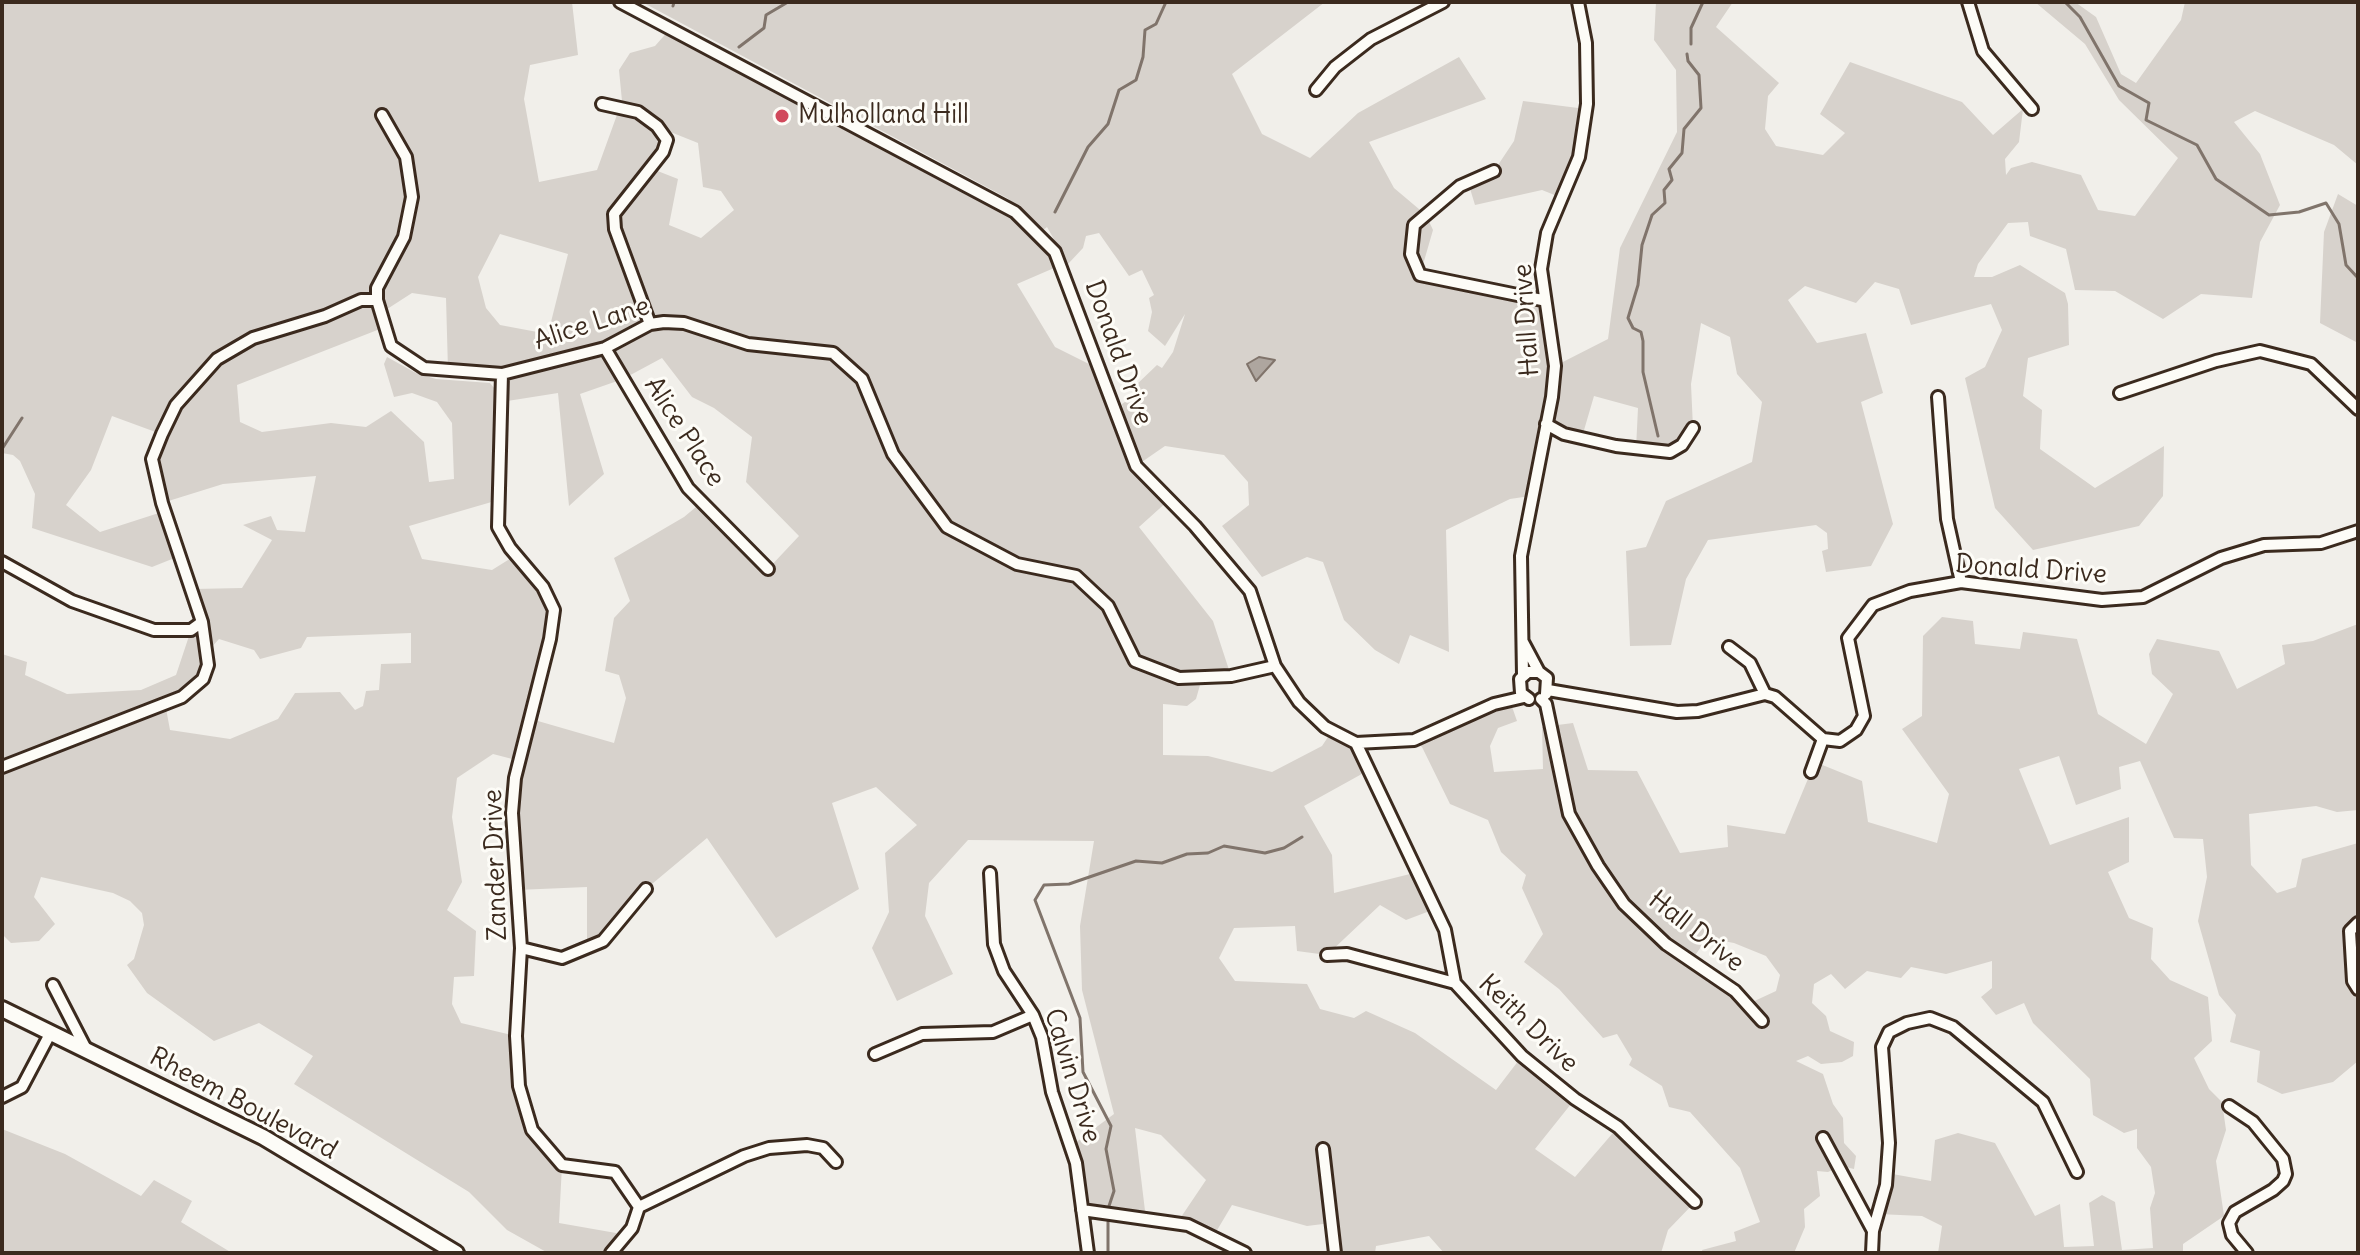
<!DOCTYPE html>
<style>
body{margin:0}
#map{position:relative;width:2360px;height:1255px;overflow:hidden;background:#f1efea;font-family:Delius,sans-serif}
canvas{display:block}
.frame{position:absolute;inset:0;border:4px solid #3b2a1e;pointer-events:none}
</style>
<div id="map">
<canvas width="2360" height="1255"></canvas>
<div class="frame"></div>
</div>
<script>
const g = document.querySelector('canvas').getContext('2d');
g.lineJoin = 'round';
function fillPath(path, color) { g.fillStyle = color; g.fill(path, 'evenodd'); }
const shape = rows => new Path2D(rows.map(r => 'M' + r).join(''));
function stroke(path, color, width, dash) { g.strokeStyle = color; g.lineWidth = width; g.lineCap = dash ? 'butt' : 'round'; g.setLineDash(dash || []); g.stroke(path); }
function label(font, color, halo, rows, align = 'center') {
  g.font = font + ' Delius,sans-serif'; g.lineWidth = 6; g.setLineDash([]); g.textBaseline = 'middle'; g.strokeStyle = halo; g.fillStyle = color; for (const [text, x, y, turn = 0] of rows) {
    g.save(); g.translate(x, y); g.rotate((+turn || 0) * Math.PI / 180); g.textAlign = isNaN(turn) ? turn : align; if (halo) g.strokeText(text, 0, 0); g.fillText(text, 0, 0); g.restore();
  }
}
const green = shape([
 [2,2,572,2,578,55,530,65,524,99,539,182,597,170,622,101,619,70,630,53,655,46,670,29,1015,212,1061,265,1017,284,1055,347,1099,369,1134,458,1122,404,1139,392,1135,386,1157,365,1162,368,1173,352,1185,314,1165,346,1148,331,1152,312,1149,298,1154,295,1142,270,1129,276,1099,233,1086,236,1083,248,1068,264,1047,227,1042,231,1007,198,642,2,1325,2,1232,74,1262,134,1310,158,1358,113,1459,57,1486,99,1369,142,1394,188,1426,215,1433,230,1420,275,1542,300,1555,366,1608,339,1620,248,1677,132,1676,70,1654,40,1656,2,1733,2,1716,27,1779,83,1768,96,1765,129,1776,146,1823,155,1845,133,1820,114,1850,62,1962,102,1993,135,2023,109,2019,142,2005,159,2006,175,2011,168,2032,162,2081,175,2098,210,2135,216,2178,158,2119,100,2085,44,2035,2,2075,2,2096,17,2121,74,2136,83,2181,20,2185,2,2358,2,2358,165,2334,145,2255,111,2234,122,2260,154,2280,205,2260,242,2252,298,2201,294,2163,319,2115,291,2075,290,2066,249,2030,236,2028,222,2008,223,1978,264,1974,277,1992,277,2020,265,2065,293,2068,304,2069,345,2028,358,2023,396,2042,410,2040,449,2095,488,2164,446,2163,496,2139,526,2033,550,1995,508,1965,378,1985,367,2002,330,1991,304,1911,325,1899,289,1875,282,1856,303,1805,286,1788,300,1817,343,1866,333,1883,393,1861,402,1893,524,1871,566,1826,572,1822,551,1828,549,1827,533,1816,525,1708,540,1686,579,1671,645,1630,646,1626,551,1646,547,1666,501,1752,462,1762,402,1737,374,1730,337,1701,323,1691,384,1693,428,1670,452,1636,449,1638,408,1594,396,1582,437,1547,425,1530,496,1510,499,1446,530,1449,652,1410,635,1399,664,1375,650,1344,620,1323,562,1307,557,1262,577,1222,526,1249,505,1248,482,1224,455,1165,446,1136,466,1169,500,1139,527,1213,621,1231,676,1202,678,1196,699,1187,706,1163,704,1163,755,1208,756,1272,772,1322,746,1332,731,1356,743,1369,770,1304,806,1332,855,1334,893,1418,872,1435,909,1406,920,1380,905,1327,955,1297,951,1295,926,1234,928,1219,958,1235,981,1307,984,1320,1009,1354,1018,1366,1011,1415,1033,1496,1090,1522,1056,1575,1099,1535,1149,1575,1177,1618,1127,1695,1202,1668,1230,1661,1253,1444,1253,1429,1236,1376,1246,1375,1253,1335,1253,1331,1223,1307,1226,1232,1205,1213,1237,1177,1223,1206,1180,1161,1135,1135,1128,1146,1219,1082,1210,1071,1146,1114,1114,1082,990,1080,926,1094,841,968,840,929,883,925,916,953,974,897,1001,872,948,889,912,885,853,917,825,876,787,832,803,859,889,776,938,707,838,646,889,603,941,587,948,587,887,517,890,512,813,520,761,493,754,457,778,452,817,462,882,447,910,476,931,474,976,454,977,452,1004,461,1023,516,1036,519,1086,532,1129,562,1165,559,1223,616,1233,622,1239,611,1253,548,1253,507,1230,469,1192,294,1084,313,1056,259,1023,214,1041,147,993,127,965,134,959,144,925,142,913,130,901,113,893,41,877,34,897,55,924,39,941,11,943,2,934,2,654,27,662,25,675,67,694,141,690,176,675,191,630,202,622,194,589,242,588,272,540,243,525,271,516,277,530,305,532,316,476,223,484,162,503,152,459,161,434,112,416,91,470,66,505,100,532,165,511,182,555,152,567,32,528,35,494,20,461,13,455,2,453],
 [658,127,698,143,703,187,721,191,734,210,701,238,669,225,678,179,650,168,667,140],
 [500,234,568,254,548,334,500,325,486,308,478,277],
 [412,293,446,298,448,370,502,374,501,402,558,393,569,506,604,474,580,394,623,379,662,358,692,397,714,408,752,437,746,482,799,536,768,569,702,502,684,517,614,558,630,601,614,618,605,671,619,675,626,698,614,743,531,719,554,610,516,555,492,570,422,559,409,526,495,501,495,389,490,383,436,379,416,373,387,357,384,364,394,397,412,393,437,402,452,423,454,479,429,482,424,442,391,411,366,427,331,423,262,432,240,422,237,385,385,327,381,313],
 [411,633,411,663,381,664,379,690,366,691,363,706,355,710,340,692,295,693,278,719,230,739,170,730,165,703,203,679,208,651,219,639,254,650,260,659,301,648,307,637],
 [1523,101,1586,109,1579,157,1562,198,1542,190,1475,205,1468,182,1494,171,1514,141],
 [2338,194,2358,206,2358,343,2320,323,2324,232],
 [1942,617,1973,621,1975,644,2020,649,2023,632,2077,639,2098,714,2146,744,2173,694,2152,674,2149,654,2157,639,2219,651,2237,689,2285,664,2282,645,2313,641,2358,624,2358,810,2337,812,2316,806,2249,814,2251,865,2277,893,2296,887,2302,859,2358,843,2358,1061,2333,1082,2282,1094,2257,1082,2260,1051,2230,1042,2236,1015,2219,995,2198,921,2207,877,2203,839,2174,838,2140,761,2119,767,2121,789,2076,805,2059,756,2019,769,2050,845,2129,817,2129,862,2108,872,2129,918,2153,928,2151,959,2170,980,2208,997,2212,1041,2194,1058,2209,1089,2222,1102,2226,1130,2216,1161,2224,1216,2183,1244,2183,1253,1938,1253,1942,1226,1922,1216,1878,1214,1887,1173,1931,1181,1935,1140,1958,1133,1995,1143,2035,1216,2060,1204,2064,1247,2094,1246,2089,1203,2102,1195,2115,1202,2122,1250,2153,1248,2150,1208,2155,1193,2151,1167,2137,1148,2137,1129,2124,1133,2093,1115,2090,1079,2033,1023,2024,1003,1996,1015,1981,997,1992,988,1992,961,1946,974,1911,967,1901,978,1867,971,1845,989,1831,974,1814,984,1812,1003,1826,1016,1830,1031,1854,1042,1853,1056,1842,1062,1821,1064,1808,1056,1796,1061,1823,1074,1833,1104,1843,1118,1844,1143,1856,1156,1854,1169,1841,1166,1828,1172,1817,1171,1820,1196,1804,1209,1805,1227,1794,1253,1703,1253,1702,1250,1736,1241,1734,1232,1760,1222,1740,1168,1690,1112,1669,1107,1662,1086,1629,1065,1632,1059,1617,1034,1603,1038,1559,989,1524,962,1543,934,1522,888,1526,875,1501,852,1488,820,1450,804,1422,747,1414,740,1510,701,1517,721,1498,728,1490,746,1494,772,1543,769,1542,727,1573,723,1588,770,1637,771,1680,853,1728,847,1727,825,1785,834,1815,762,1862,781,1868,822,1937,843,1949,794,1902,729,1922,716,1923,636],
 [1707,938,1734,943,1766,956,1780,975,1776,991,1748,1004,1692,960],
 [2,1129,65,1154,141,1196,154,1180,192,1201,181,1222,232,1253,2,1253]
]);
const water = shape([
 [1259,357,1275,360,1256,381,1247,364,1259,357]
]);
const stream = shape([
 [2065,2,2080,17,2119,86,2149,103,2146,120,2197,145,2216,179,2269,215,2299,212,2326,203,2339,224,2346,265,2358,278],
 [673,6,674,2],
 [1691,44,1691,28,1703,2],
 [739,47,764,28,766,15,788,2],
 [1055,212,1088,147,1108,124,1119,90,1136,80,1143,57,1145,30,1156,24,1166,2],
 [1658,436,1643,372,1643,341,1641,332,1633,328,1628,318,1638,285,1642,245,1652,215,1665,203,1664,190,1672,180,1669,169,1682,153,1684,129,1701,108,1699,75,1688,61,1687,54],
 [2,449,22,418],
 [1109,1206,1114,1191,1106,1149,1111,1126,1083,1072,1080,1018,1035,900,1044,885,1069,884,1136,861,1162,863,1187,854,1208,853,1224,846,1265,853,1284,848,1302,837],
 [1108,1253,1108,1222]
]);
const minor = shape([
 [620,2,1015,212,1055,252,1136,466,1195,526,1250,591,1275,666,1299,702,1325,727,1356,743,1414,740,1494,704,1524,697],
 [1968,2,1983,51,2032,109],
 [1316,90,1335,67,1371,39,1443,2],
 [602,104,638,112,657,126,667,140,663,152,614,214,615,229,650,324],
 [382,115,406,157,412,197,404,237,377,288,377,300,391,346,424,368,502,374,605,348,650,324,664,322,684,323,748,344,833,353,862,379,893,454,947,527,1017,564,1076,576,1108,606,1135,661,1179,678,1231,676,1275,666],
 [1494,171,1460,186,1414,225,1411,254,1420,275,1542,300],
 [605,348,688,488,768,569],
 [502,374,498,527,510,548,543,587,554,610,550,639,515,778,512,813,521,948,516,1036,519,1086,532,1130,562,1165,615,1172,639,1207,632,1228,611,1253],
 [2120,393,2216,361,2260,351,2311,364,2358,409],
 [1938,397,1947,519,1961,582],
 [1546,424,1564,434,1616,446,1670,452,1682,445,1693,428],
 [2,562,72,601,154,630,191,630,202,622],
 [1523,642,1539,672,1547,678,1546,694],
 [1729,647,1750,663,1765,694],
 [1523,675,1521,556,1552,397,1555,366,1541,269,1547,233,1579,157,1587,104,1586,43,1578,2],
 [1548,690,1677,712,1698,711,1765,694,1775,697,1823,739,1840,741,1856,730,1864,716,1848,638,1873,605,1910,591,1961,582,2102,600,2143,597,2221,558,2264,545,2321,543,2358,531],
 [1529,699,1521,693,1520,679,1528,672,1539,672],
 [1541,699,1546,704,1569,814,1598,866,1624,904,1666,944,1735,991,1762,1021],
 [1356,743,1445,930,1455,983,1522,1056,1575,1099,1618,1127,1695,1202],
 [2,767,182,697,203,679,208,665,202,622,162,503,152,459,162,434,176,405,217,359,253,338,325,316,361,300,377,300],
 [1811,772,1823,739],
 [990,873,994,944,1004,971,1033,1015,1042,1037,1052,1092,1076,1163,1088,1253],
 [2358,923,2350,931,2353,981,2358,989],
 [521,948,562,958,603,941,646,889],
 [1327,955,1347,954,1455,983],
 [53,985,86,1049],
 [875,1054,922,1034,993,1032,1033,1015],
 [2,1097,22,1087,51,1032],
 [2229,1106,2253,1122,2283,1159,2286,1174,2283,1181,2273,1190,2235,1212,2229,1223,2232,1235,2247,1253],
 [1823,1138,1873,1231],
 [1323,1149,1335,1253],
 [639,1207,744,1156,769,1148,807,1145,823,1148,836,1162],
 [1082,1210,1188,1225,1245,1253],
 [1872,1253,1873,1231,1886,1185,1889,1143,1882,1047,1889,1032,1907,1023,1930,1018,1953,1027,2043,1102,2077,1172]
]);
const tertiary = shape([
 [2,1009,263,1137,456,1253]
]);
const markers = [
 [782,116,8,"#d1495b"]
];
const poiNames = [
 ["Mulholland Hill",798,116]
];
const streetNames = [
 ["Hall Drive",1527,320,-94],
 ["Alice Lane",592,324,-18],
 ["Donald Drive",1118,353,70],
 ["Alice Place",684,432,57],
 ["Donald Drive",2031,570,4],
 ["Zander Drive",496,865,-92],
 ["Hall Drive",1696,932,38],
 ["Keith Drive",1528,1024,44],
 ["Calvin Drive",1072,1076,73],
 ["Rheem Boulevard",243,1104,28]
];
fillPath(green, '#d7d2cc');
fillPath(water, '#aea69f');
stroke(water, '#80746b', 2);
stroke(stream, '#80746b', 3);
stroke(minor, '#3b2a1e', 16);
stroke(tertiary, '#3b2a1e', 20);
stroke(minor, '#fdfcf7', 10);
stroke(tertiary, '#fdfcf7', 14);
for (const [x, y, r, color] of markers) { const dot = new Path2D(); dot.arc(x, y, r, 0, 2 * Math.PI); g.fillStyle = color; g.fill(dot); stroke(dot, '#fdfcf7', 3); }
label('26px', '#3b2a1e', '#fdfcf7', poiNames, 'left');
label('26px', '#3b2a1e', '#fdfcf7', streetNames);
</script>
